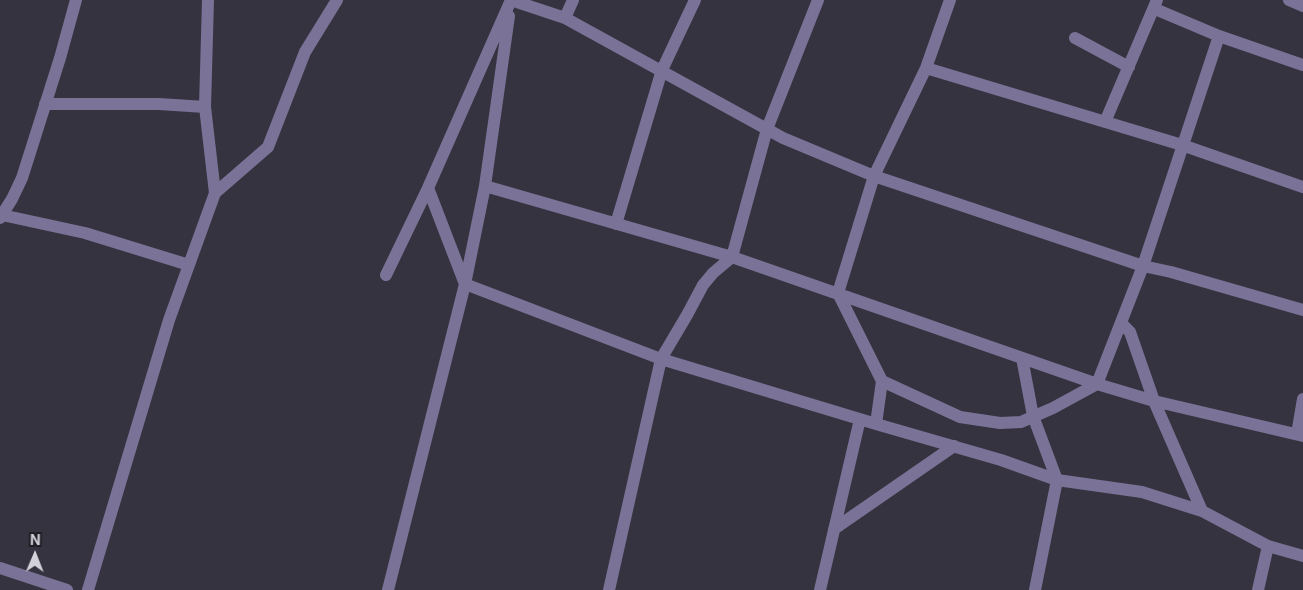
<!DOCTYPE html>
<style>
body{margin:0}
#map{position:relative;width:1303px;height:590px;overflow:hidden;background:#363340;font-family:Inter,sans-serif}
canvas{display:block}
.north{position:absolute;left:10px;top:530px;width:50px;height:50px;-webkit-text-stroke:4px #1d1c22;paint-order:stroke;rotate:1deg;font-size:14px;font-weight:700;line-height:20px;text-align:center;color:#d3d1d9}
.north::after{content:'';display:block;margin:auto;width:18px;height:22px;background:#d3d1d9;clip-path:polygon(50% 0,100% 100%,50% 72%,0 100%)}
</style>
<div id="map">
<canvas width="1303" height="590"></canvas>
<div class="north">N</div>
</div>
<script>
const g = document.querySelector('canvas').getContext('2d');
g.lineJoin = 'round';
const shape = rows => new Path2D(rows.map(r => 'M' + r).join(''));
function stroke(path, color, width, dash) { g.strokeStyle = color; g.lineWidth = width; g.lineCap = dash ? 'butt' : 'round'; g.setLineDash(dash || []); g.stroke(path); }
const minor = shape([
 [208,0,205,107,215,193],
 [1289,0,1303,6],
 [1155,9,1219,36,1303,65],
 [565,18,573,0],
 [1075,38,1129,67],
 [926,68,1182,145,1303,187],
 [45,104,159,104,205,107],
 [1105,122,1157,0],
 [485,186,732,257,1097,384,1154,401,1303,436],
 [428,188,465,284,661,359,876,424,1001,460,1057,480,1142,492,1202,511,1268,546,1303,556],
 [2,215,85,233,189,265],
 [0,218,12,199,22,178,60,58,76,0],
 [616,224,662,70,695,0],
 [386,275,428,188,511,0,565,18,783,138,874,176,1143,266,1171,272,1303,310],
 [1121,323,1130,332,1154,401,1202,511],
 [1022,358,1033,416,1057,480,1035,590],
 [882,381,960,417,1000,423,1021,422,1053,408,1097,384,1143,266,1219,36],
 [876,424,882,381,838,293,874,176,926,68,950,0],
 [1297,434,1303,399],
 [834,529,954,446],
 [0,568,67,590],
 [88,590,169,320,215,193,268,147,305,52,337,0],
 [388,590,465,284,485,186,509,16],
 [609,590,661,359,687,315,703,285,713,273,732,257,767,129,818,0],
 [820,590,860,419],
 [1258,590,1268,546]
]);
stroke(minor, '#7b7397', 12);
</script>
